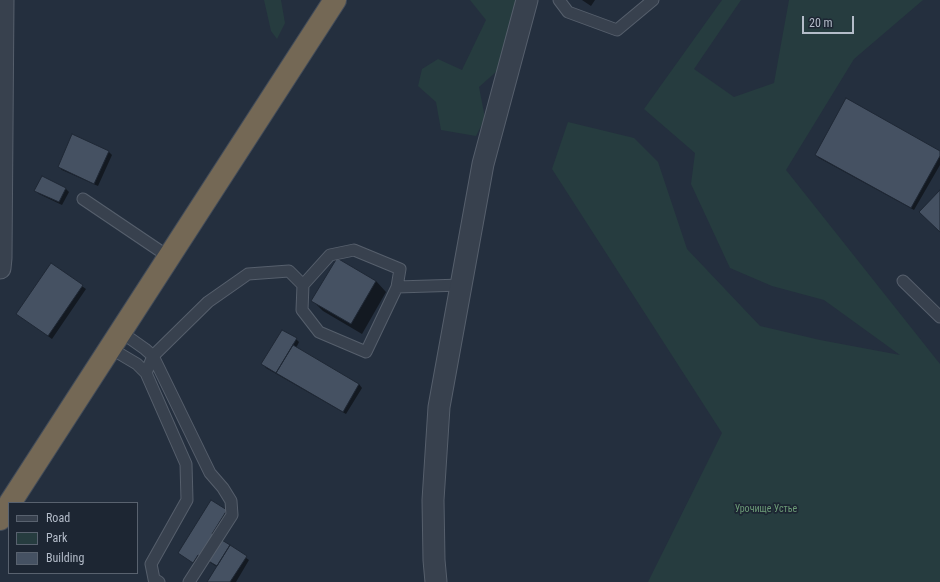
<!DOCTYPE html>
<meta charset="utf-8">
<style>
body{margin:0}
#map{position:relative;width:940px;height:582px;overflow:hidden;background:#242f3e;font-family:"Roboto Condensed",sans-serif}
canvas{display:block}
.legend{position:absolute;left:8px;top:502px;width:130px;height:72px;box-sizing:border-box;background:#1d2633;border:1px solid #59626f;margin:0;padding:5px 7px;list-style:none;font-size:12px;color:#b4bcc9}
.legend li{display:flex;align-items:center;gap:8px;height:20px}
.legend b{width:20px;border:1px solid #59626f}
.scale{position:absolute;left:802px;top:16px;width:52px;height:18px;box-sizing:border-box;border:2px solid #b4bcc9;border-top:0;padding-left:5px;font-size:12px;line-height:14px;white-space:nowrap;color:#b4bcc9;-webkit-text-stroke:3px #1d2633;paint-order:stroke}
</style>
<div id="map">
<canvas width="940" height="582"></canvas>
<ul class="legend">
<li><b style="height:5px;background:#38414e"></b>Road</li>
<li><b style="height:11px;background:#263c3f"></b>Park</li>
<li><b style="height:11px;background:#455162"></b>Building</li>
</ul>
<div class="scale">20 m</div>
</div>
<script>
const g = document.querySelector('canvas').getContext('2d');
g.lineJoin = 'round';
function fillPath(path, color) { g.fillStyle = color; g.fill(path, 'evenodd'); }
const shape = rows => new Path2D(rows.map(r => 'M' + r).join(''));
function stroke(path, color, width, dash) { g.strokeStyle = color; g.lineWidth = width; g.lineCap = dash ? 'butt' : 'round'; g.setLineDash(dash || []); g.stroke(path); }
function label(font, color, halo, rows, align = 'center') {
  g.font = font + ' "Roboto Condensed",sans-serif'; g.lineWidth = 3.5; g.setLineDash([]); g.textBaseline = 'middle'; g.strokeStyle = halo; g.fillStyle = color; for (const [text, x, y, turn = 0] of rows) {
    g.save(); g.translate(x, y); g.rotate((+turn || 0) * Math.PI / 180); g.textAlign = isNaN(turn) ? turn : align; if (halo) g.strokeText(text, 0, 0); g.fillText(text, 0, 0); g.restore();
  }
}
const green = shape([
 [264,0,281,0,285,23,277,39,271,31],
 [470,0,516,0,511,30,497,71,479,87,485,118,476,136,441,130,436,102,418,86,422,69,438,59,462,70,486,20],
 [722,0,741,0,694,69,734,97,774,83,789,0,923,0,854,59,786,170,940,364,940,582,648,582,722,433,552,169,568,122,634,138,658,162,687,249,760,326,820,340,900,355,824,300,772,286,730,268,691,184,695,153,644,109]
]);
const shadow = shape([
 [582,0,595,0,591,6],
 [108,151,112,155,98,186,62,170,59,167],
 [940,152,940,165,914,210,819,158,816,155],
 [65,188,69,192,62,205,39,194,36,191],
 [51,265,86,289,52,339,17,314],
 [376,281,386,292,362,334,323,311,313,301],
 [296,339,299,342,296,348,359,384,362,388,346,414,266,368,263,364],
 [226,511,229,514,215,537,249,560,236,582,208,582,217,567,202,557,197,565,183,556]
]);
const building = shape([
 [846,98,940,151,940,156,911,208,815,155,846,98],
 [72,134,109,151,94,184,58,167,72,134],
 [42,176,66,188,59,202,34,191,42,176],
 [940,190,940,232,919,212,940,190],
 [337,258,376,281,351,324,311,301,337,258],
 [51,263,83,285,48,336,16,314,51,263],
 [282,330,297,338,276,373,261,364,282,330],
 [293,345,359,384,343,412,276,373,293,345],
 [211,500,227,510,212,534,230,545,217,566,198,555,193,563,178,553,211,500],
 [230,545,247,556,230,582,207,582,230,545]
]);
const lane = shape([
 [559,0,568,12,617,30,653,0],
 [83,199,169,257],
 [903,281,940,317],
 [303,285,302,310,319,332,366,352,397,287,462,285],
 [121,332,145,349,153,356,210,473,223,488,231,501,232,515,189,582],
 [110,348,137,364,146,373,186,464,187,500,151,564,154,579,159,582],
 [146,373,153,356,208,302,248,274,289,271,303,285,330,255,354,250,400,269,397,287]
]);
const street = shape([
 [0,268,1,258,3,0],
 [436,582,434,560,433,500,439,407,483,164,527,0]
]);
const highway = shape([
 [10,503,335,0],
 [0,519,9,505]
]);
const parkNames = [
 ["Урочище Устье",766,509]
];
fillPath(green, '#263c3f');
fillPath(shadow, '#0007');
fillPath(building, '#455162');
stroke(building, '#1f2835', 1);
stroke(lane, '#565f6c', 13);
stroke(street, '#565f6c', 23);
stroke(highway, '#434c59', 24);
stroke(lane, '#38414e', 11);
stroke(street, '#38414e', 21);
stroke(highway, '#746855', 22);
label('10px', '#6b9a76', '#1d2633', parkNames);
</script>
